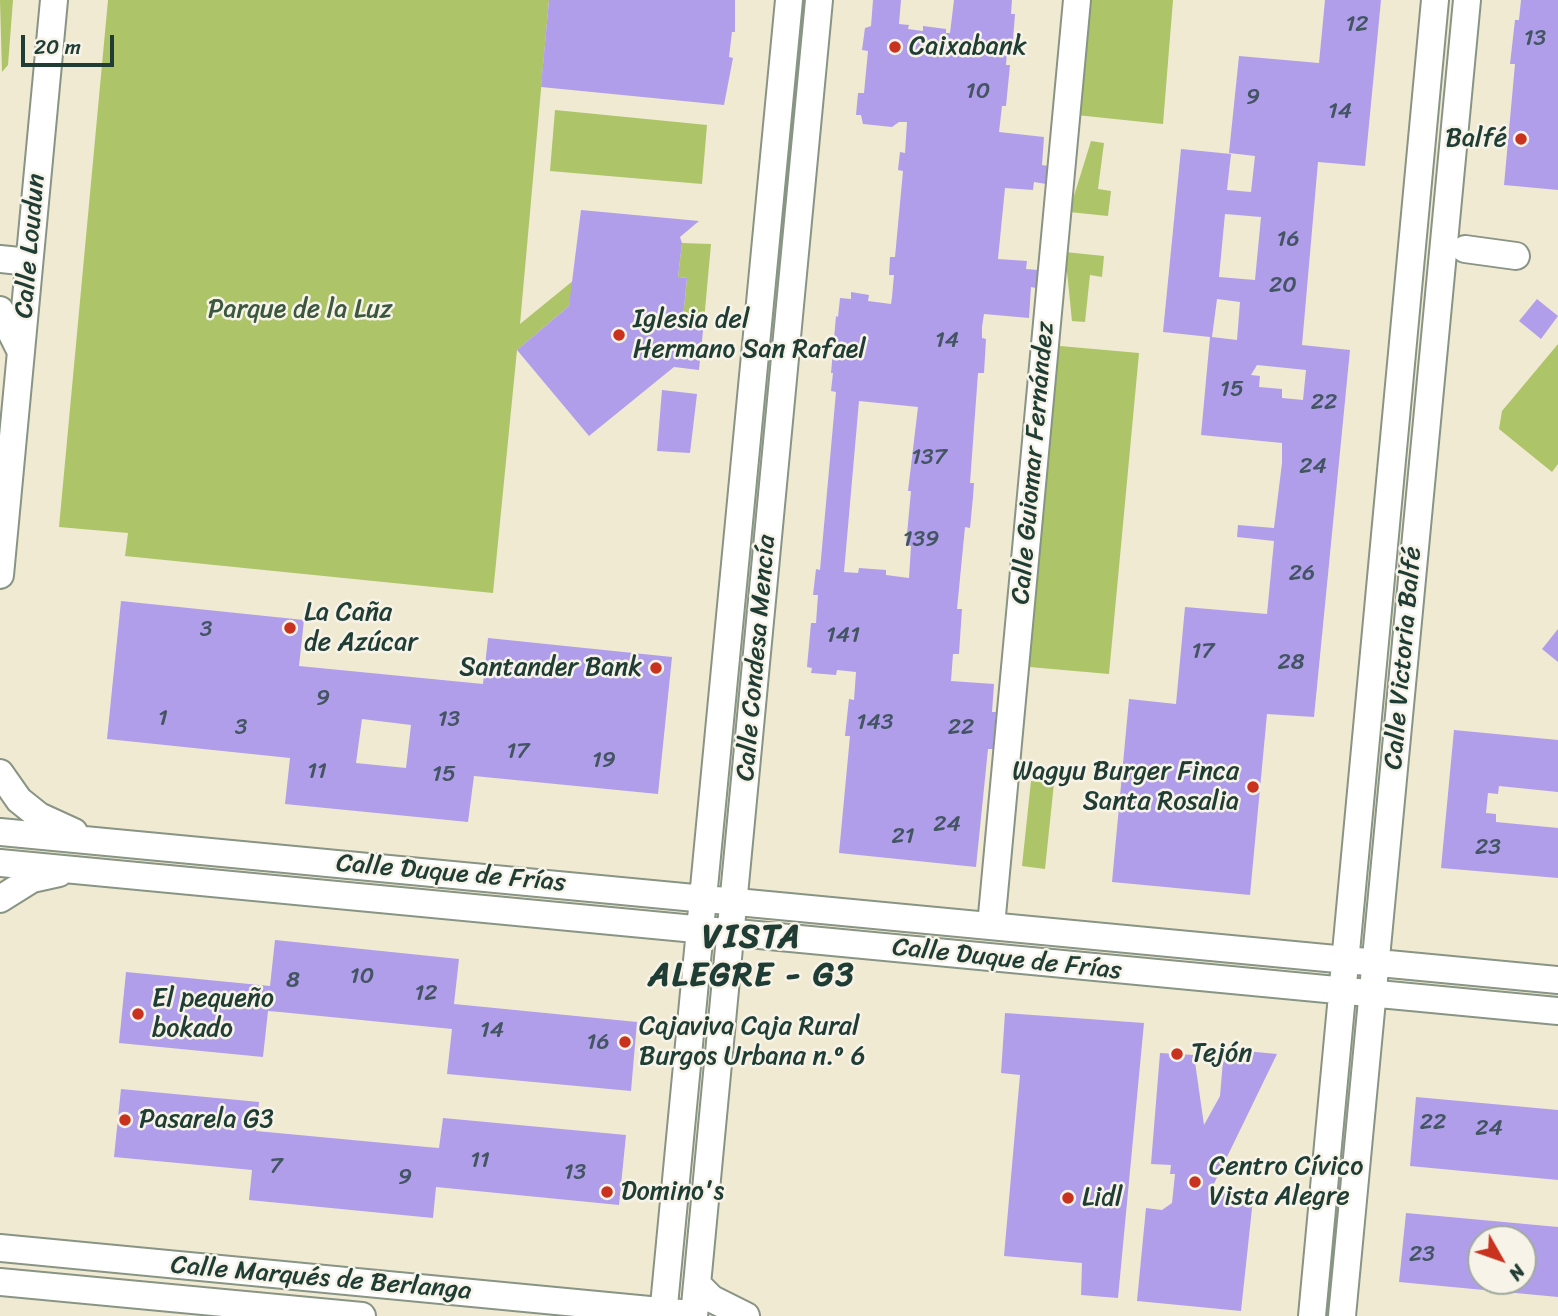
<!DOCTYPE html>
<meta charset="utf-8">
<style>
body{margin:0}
#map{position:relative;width:1558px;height:1316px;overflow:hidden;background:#f0ead3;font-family:Sriracha,sans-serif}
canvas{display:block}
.north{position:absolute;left:1467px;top:1225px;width:70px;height:70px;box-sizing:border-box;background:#f7f3e8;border:2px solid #a1aaa0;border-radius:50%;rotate:130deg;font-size:19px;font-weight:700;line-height:28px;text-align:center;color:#1f3d34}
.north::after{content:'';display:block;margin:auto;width:24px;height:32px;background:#c8321e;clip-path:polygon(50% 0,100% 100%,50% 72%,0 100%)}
.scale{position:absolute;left:21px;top:35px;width:93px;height:32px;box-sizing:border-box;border:4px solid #1f3d34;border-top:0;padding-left:9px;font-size:21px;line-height:24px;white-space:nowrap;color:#1f3d34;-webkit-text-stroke:5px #f7f3e8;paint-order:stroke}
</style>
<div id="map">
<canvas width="1558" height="1316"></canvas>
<div class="north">N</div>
<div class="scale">20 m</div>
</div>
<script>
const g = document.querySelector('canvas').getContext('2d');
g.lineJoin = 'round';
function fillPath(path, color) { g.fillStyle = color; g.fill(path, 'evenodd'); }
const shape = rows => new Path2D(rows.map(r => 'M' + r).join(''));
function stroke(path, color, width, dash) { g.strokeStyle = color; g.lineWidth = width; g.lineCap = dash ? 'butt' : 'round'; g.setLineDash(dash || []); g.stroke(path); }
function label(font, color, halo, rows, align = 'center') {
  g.font = font + ' Sriracha,sans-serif'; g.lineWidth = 5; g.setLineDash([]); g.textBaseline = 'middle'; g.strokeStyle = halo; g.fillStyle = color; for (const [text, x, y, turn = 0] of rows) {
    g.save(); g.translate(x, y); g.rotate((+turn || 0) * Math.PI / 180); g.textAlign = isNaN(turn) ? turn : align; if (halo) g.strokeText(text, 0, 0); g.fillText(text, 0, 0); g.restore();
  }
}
const green = shape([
 [0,0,13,0,8,65,2,72],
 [108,0,549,0,520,324,574,280,569,306,517,350,493,593,125,556,128,533,59,527],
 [1087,0,1173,0,1163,124,1076,115],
 [555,110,707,125,702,184,550,171],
 [1091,141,1104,143,1098,189,1111,191,1108,216,1069,212],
 [682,243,711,244,704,321,683,318,687,278,678,277],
 [1065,252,1104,256,1102,277,1090,275,1085,322,1072,321],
 [1558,344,1558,464,1552,472,1499,429,1502,411],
 [1049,345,1139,353,1109,674,1018,666],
 [1031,781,1054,783,1045,869,1022,866]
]);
const building = shape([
 [549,0,735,0,735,32,732,32,729,57,733,58,724,105,541,87],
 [873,0,901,0,899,24,909,25,908,29,923,31,923,26,946,29,946,33,950,33,954,0,1012,0,1011,14,1015,14,1013,40,1008,40,1006,65,1010,65,1006,106,1002,106,999,132,1044,137,1042,165,1048,166,1046,184,1034,182,1033,190,1005,188,998,259,1027,261,1026,269,1038,270,1036,288,1031,287,1029,318,984,314,982,327,982,338,986,339,984,373,978,373,970,483,974,483,973,497,970,528,965,527,957,609,962,609,959,654,953,654,951,681,994,684,992,712,996,712,993,749,988,749,976,867,839,853,850,736,845,736,849,699,854,700,856,672,837,670,836,675,811,673,812,668,807,667,811,623,816,623,818,595,813,595,816,569,820,570,836,392,831,391,833,373,831,373,836,316,838,317,840,298,851,299,851,292,869,295,868,301,891,304,892,297,894,275,889,275,890,257,895,257,903,171,898,170,900,152,905,153,907,122,899,122,892,127,863,124,861,115,856,115,858,93,864,93,868,51,862,50,865,28,871,26],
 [859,401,918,407,908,491,911,491,906,545,911,546,909,578,886,575,886,570,859,568,858,573,844,572],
 [1325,0,1381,0,1365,166,1318,162,1302,345,1350,350,1314,717,1267,714,1250,895,1112,882,1129,699,1176,704,1185,607,1267,614,1274,541,1237,537,1238,525,1274,528,1282,463,1282,443,1201,435,1210,337,1163,332,1181,149,1231,154,1227,190,1251,192,1255,156,1229,153,1239,56,1319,63],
 [1225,214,1261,217,1255,280,1219,277],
 [1217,299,1240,302,1237,340,1212,337],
 [1257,365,1306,370,1303,400,1282,398,1282,389,1259,387,1260,376,1251,375],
 [1521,0,1558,0,1558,190,1504,185,1515,64,1510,64,1515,20,1519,20],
 [581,210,699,221,680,237,682,243,678,277,687,278,683,318,704,321,699,370,674,367,589,436,517,350,569,306],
 [1537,299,1558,316,1541,339,1519,321],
 [662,390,697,394,690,453,657,451],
 [121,601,304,620,299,666,483,684,488,638,672,657,658,794,474,776,468,822,285,804,290,758,107,739],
 [362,719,411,725,406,768,356,763],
 [1558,629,1558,662,1542,649],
 [1454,730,1558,740,1558,792,1499,786,1498,794,1488,793,1486,813,1496,814,1496,822,1558,828,1558,878,1441,868],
 [275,940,459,959,454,1004,637,1022,631,1091,447,1074,452,1029,280,1012,268,1011,263,1057,119,1043,126,972,270,986],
 [1005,1013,1144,1023,1118,1298,1081,1295,1082,1263,1004,1256,1020,1075,1001,1073],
 [1224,1049,1277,1054,1210,1192,1251,1193,1254,1190,1241,1311,1137,1301,1146,1208,1162,1210,1172,1203,1175,1174,1170,1174,1171,1165,1151,1164,1160,1053,1194,1055,1204,1125,1220,1096],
 [121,1089,259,1102,256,1131,427,1147,439,1148,443,1118,626,1135,619,1205,436,1187,433,1218,249,1200,252,1170,114,1157],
 [1416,1097,1558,1110,1558,1180,1410,1166],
 [1406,1213,1558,1227,1558,1297,1399,1282],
 [1481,1239,1523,1239,1523,1281,1481,1281]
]);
const street = shape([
 [1465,249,1516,256],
 [0,259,29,262],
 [0,310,20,350],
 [0,575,54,0],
 [0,773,19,800,39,816,74,832],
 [0,832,1558,980],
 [0,863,1558,1011],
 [0,899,32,879,59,873],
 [991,926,1077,0],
 [0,1248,681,1313],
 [0,1282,362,1316],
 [697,1284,712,1299,746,1316],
 [663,1316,789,0],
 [694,1316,819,0],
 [1312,1316,1435,0],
 [1342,1316,1467,0]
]);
const markers = [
 [895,47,7,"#c8321e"],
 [1521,139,7,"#c8321e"],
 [619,335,7,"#c8321e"],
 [290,628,7,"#c8321e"],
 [656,668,7,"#c8321e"],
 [1253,787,7,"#c8321e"],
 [138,1014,7,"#c8321e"],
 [625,1042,7,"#c8321e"],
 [1177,1054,7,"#c8321e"],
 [125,1120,7,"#c8321e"],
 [1195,1182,7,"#c8321e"],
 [607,1192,7,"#c8321e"],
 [1068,1198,7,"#c8321e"]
];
const numberNames = [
 ["12",1357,25],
 ["13",1535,39],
 ["10",978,92],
 ["9",1253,98],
 ["14",1340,112],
 ["16",1288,240],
 ["20",1283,286],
 ["14",947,341],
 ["15",1232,390],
 ["22",1324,403],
 ["137",929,458],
 ["24",1313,467],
 ["139",921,540],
 ["26",1302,574],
 ["3",206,630],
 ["141",843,636],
 ["17",1203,652],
 ["28",1291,663],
 ["9",323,699],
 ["1",163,719],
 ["13",449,720],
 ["143",875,723],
 ["3",241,728],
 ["22",961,728],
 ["17",518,752],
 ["19",604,761],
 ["11",317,772],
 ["15",444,775],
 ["24",947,825],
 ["21",903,837],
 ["23",1488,848],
 ["10",362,977],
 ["8",293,981],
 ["12",426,994],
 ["14",492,1031],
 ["16",598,1043],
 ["22",1433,1123],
 ["24",1489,1129],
 ["11",480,1161],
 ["7",276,1167],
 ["13",575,1173],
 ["9",405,1178],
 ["23",1422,1255]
];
const poiNames = [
 ["Caixabank",909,47],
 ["Balfé",1507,139,"right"],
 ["Iglesia del",633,320],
 ["Hermano San Rafael",633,350],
 ["La Caña",304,613],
 ["de Azúcar",304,643],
 ["Santander Bank",642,668,"right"],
 ["Wagyu Burger Finca",1239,772,"right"],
 ["Santa Rosalia",1239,802,"right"],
 ["El pequeño",152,999],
 ["bokado",152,1029],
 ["Cajaviva Caja Rural",639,1027],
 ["Burgos Urbana n.º 6",639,1057],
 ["Tejón",1191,1054],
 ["Pasarela G3",139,1120],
 ["Centro Cívico",1209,1167],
 ["Vista Alegre",1209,1197],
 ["Domino's",621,1192],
 ["Lidl",1082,1198]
];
const streetNames = [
 ["Calle Loudun",31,246,-85],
 ["Calle Guiomar Fernández",1034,463,-85],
 ["Calle Condesa Mencía",757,658,-85],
 ["Calle Victoria Balfé",1404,658,-85],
 ["Calle Duque de Frías",451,874,5],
 ["Calle Duque de Frías",1007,960,6],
 ["Calle Marqués de Berlanga",321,1279,5]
];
const parkNames = [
 ["Parque de la Luz",300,310]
];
const districtNames = [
 ["VISTA",752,939],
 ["ALEGRE - G3",752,977]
];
fillPath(green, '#adc469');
fillPath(building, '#b09eea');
stroke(street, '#889484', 30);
stroke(street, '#fff', 26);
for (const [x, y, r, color] of markers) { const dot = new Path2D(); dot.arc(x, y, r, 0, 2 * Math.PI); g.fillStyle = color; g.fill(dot); stroke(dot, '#f7f3e8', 2.5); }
label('23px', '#435562', null, numberNames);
label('26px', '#1f3d34', '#f7f3e8', poiNames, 'left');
label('26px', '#1f3d34', '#f7f3e8', streetNames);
label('26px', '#3b583f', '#f7f3e8', parkNames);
g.letterSpacing = '2px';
label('bold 33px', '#1f3d34', '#f7f3e8', districtNames);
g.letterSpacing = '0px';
</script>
